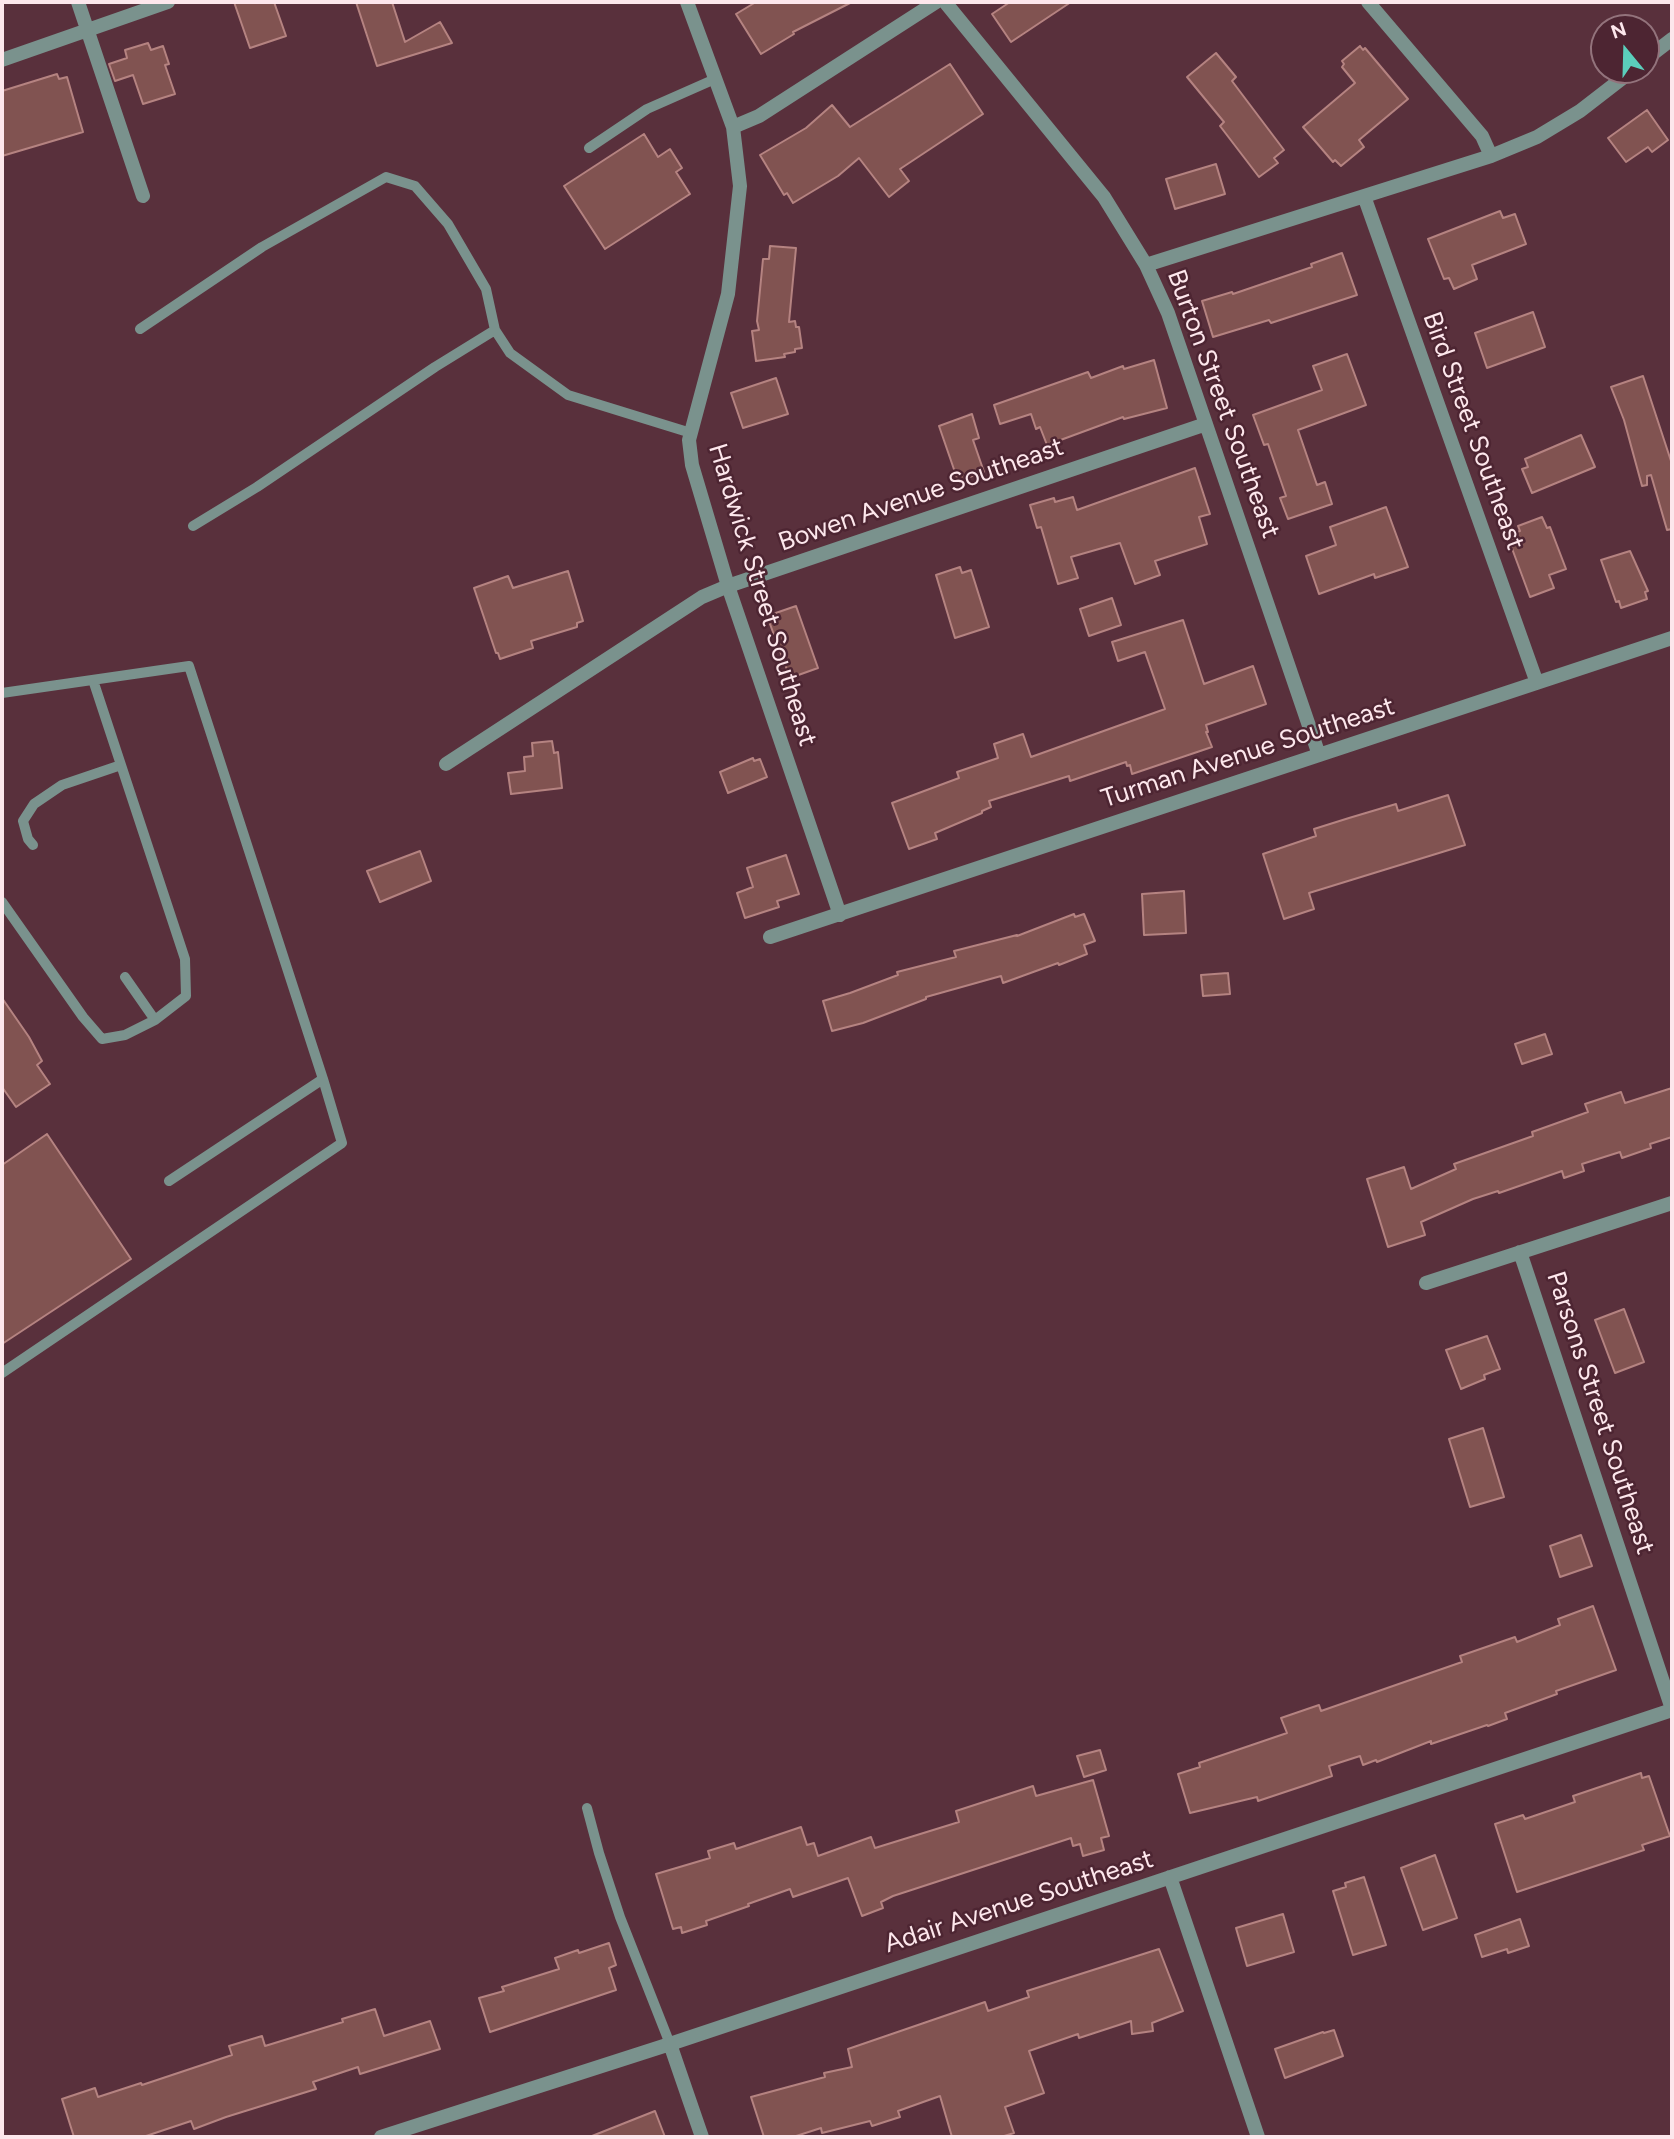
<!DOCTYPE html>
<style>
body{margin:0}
#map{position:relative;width:1674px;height:2139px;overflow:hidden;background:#59303c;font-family:Figtree,sans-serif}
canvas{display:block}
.frame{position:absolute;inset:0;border:4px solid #fde7ec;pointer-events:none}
.north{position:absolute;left:1590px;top:14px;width:70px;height:70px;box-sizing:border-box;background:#4d2532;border:2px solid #93737c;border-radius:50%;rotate:341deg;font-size:19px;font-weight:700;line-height:28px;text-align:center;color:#fde7ec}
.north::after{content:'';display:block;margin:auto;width:24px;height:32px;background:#5bcebb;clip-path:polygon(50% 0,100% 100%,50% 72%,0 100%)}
</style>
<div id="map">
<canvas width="1674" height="2139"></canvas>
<div class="frame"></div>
<div class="north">N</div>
</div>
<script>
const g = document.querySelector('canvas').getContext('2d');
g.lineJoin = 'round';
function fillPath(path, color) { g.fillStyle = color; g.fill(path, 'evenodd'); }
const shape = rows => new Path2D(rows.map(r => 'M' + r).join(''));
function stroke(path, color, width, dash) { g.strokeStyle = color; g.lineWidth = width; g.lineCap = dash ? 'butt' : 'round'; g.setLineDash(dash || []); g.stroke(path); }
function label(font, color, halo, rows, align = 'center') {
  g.font = font + ' Figtree,sans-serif'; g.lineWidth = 5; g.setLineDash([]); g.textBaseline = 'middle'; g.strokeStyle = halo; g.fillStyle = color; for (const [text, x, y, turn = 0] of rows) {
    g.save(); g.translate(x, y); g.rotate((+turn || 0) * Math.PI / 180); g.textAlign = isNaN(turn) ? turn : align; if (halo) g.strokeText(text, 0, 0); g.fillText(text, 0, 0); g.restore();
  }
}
const building = shape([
 [234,2,274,2,286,36,250,48,234,2],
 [356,2,392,2,405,42,440,22,452,43,377,66,356,2],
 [756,2,852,2,793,32,794,34,761,54,736,14,756,2],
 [1010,2,1071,2,1011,42,992,14,1010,2],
 [148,43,151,50,163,46,169,64,165,65,175,94,143,104,133,75,115,81,109,64,127,58,125,50,148,43],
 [1360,46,1363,50,1365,48,1408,99,1359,140,1364,147,1341,166,1335,160,1333,162,1303,127,1355,83,1342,67,1344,64,1342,61,1360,46],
 [1216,53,1236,77,1232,81,1284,150,1274,158,1278,163,1259,177,1220,126,1224,122,1187,77,1216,53],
 [950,64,983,114,900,169,909,181,889,197,859,158,838,176,793,203,787,193,784,195,760,155,806,128,832,105,850,127,950,64],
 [57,74,59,79,67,77,83,132,2,156,2,91,57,74],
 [1647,110,1668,140,1652,152,1648,147,1626,162,1608,138,1647,110],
 [644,134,658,157,670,149,682,168,676,172,690,194,605,249,564,186,644,134],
 [1216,164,1225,194,1175,209,1166,179,1216,164],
 [1500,211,1503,218,1515,214,1526,244,1472,265,1477,279,1454,289,1449,278,1444,279,1428,239,1500,211],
 [770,246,796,248,789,322,795,321,796,327,799,327,802,348,795,349,795,352,784,354,785,357,756,361,752,331,759,330,757,321,763,259,769,259,770,246],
 [1342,253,1357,295,1271,323,1269,320,1213,337,1202,301,1232,292,1233,294,1312,267,1311,264,1342,253],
 [1533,312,1545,347,1487,368,1475,333,1533,312],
 [1347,354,1366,405,1298,430,1317,485,1325,482,1332,504,1288,519,1280,498,1286,496,1268,444,1264,445,1253,415,1322,390,1313,366,1347,354],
 [1154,360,1167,408,1124,419,1123,417,1047,445,1040,427,1036,429,1031,414,1000,424,994,405,1088,372,1091,378,1123,366,1124,369,1154,360],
 [1643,376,1672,464,1672,529,1667,530,1651,475,1647,476,1647,485,1642,486,1624,420,1611,387,1643,376],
 [776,378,788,414,743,428,731,393,776,378],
 [972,414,979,438,973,440,984,472,958,481,939,426,972,414],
 [1581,435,1595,467,1532,493,1522,469,1528,467,1525,459,1581,435],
 [1195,468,1210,514,1199,517,1207,544,1155,561,1160,575,1135,584,1120,543,1071,557,1078,578,1058,584,1041,527,1037,528,1030,505,1054,498,1055,502,1073,497,1077,510,1195,468],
 [1386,507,1408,567,1375,578,1374,574,1319,594,1306,556,1336,545,1330,527,1386,507],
 [1542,517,1547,528,1550,527,1566,569,1549,575,1554,588,1530,597,1507,535,1520,531,1518,526,1542,517],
 [1630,551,1648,591,1645,592,1647,599,1621,608,1619,601,1616,602,1601,560,1630,551],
 [960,567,962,573,971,570,989,627,955,638,936,575,960,567],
 [568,571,583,621,577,623,577,627,531,641,533,648,500,659,498,653,496,653,474,588,508,576,513,588,568,571],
 [1112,598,1121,625,1089,636,1080,609,1112,598],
 [796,606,818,668,790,678,767,616,796,606],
 [1183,620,1204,684,1253,666,1266,704,1206,725,1208,732,1206,732,1212,747,1132,774,1130,765,1127,766,1126,762,1070,781,1069,776,989,801,991,807,982,811,982,813,935,833,937,839,909,849,892,803,959,778,957,772,998,758,994,744,1023,734,1031,757,1165,709,1145,652,1118,661,1112,642,1183,620],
 [552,741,554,753,558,752,562,788,511,794,508,773,525,771,524,757,533,756,532,743,552,741],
 [753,758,754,761,760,759,767,777,728,793,720,772,753,758],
 [1448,795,1465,845,1309,893,1314,909,1284,919,1263,854,1316,836,1314,829,1349,818,1396,804,1398,811,1448,795],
 [420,851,431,881,380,902,367,871,420,851],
 [786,855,799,894,777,901,779,907,745,918,737,893,753,887,747,868,786,855],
 [1184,891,1186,933,1144,935,1142,894,1184,891],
 [1074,914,1075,917,1084,914,1095,941,1084,945,1087,954,1059,965,1058,963,1003,983,1001,976,926,997,926,999,863,1023,832,1031,823,1001,850,993,898,975,897,972,956,957,954,951,1017,935,1017,936,1074,914],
 [1228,973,1230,994,1203,996,1201,975,1228,973],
 [2,998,29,1037,42,1061,37,1065,50,1084,16,1107,2,1087,2,998],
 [1545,1034,1552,1054,1522,1064,1515,1044,1545,1034],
 [1672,1088,1672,1137,1650,1144,1651,1148,1622,1158,1620,1152,1582,1164,1584,1171,1564,1178,1562,1171,1499,1193,1498,1191,1473,1199,1421,1222,1425,1235,1388,1247,1367,1179,1404,1167,1411,1189,1456,1169,1454,1164,1533,1136,1532,1132,1588,1112,1585,1104,1621,1092,1625,1103,1672,1088],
 [47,1134,131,1259,2,1344,2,1165,47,1134],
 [1624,1309,1644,1362,1615,1373,1595,1320,1624,1309],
 [1487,1336,1500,1369,1484,1375,1485,1379,1461,1389,1446,1350,1487,1336],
 [1483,1428,1504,1497,1470,1507,1449,1439,1483,1428],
 [1581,1535,1592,1566,1560,1577,1550,1546,1581,1535],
 [1593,1606,1616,1670,1556,1691,1557,1694,1505,1713,1507,1719,1488,1726,1487,1725,1431,1744,1431,1741,1377,1762,1376,1760,1363,1765,1360,1756,1329,1766,1332,1776,1306,1785,1258,1801,1257,1797,1190,1813,1178,1774,1200,1767,1199,1763,1287,1733,1281,1718,1319,1705,1321,1711,1462,1662,1460,1656,1515,1637,1517,1642,1560,1625,1558,1619,1593,1606],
 [1100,1750,1106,1770,1084,1777,1077,1756,1100,1750],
 [1641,1773,1642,1778,1649,1776,1670,1836,1642,1845,1644,1850,1517,1892,1495,1824,1523,1815,1525,1819,1575,1802,1573,1796,1641,1773],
 [1093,1780,1109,1836,1101,1838,1104,1850,1083,1856,1080,1844,1073,1846,1071,1838,893,1896,881,1902,883,1908,862,1916,848,1878,793,1897,790,1889,748,1904,749,1906,706,1921,707,1925,682,1933,681,1927,673,1929,656,1874,710,1858,708,1851,734,1843,736,1849,801,1827,807,1845,814,1843,818,1856,871,1837,875,1848,959,1822,956,1811,1033,1786,1036,1796,1093,1780],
 [1435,1855,1457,1918,1423,1930,1401,1868,1435,1855],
 [1364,1877,1386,1945,1353,1955,1333,1891,1346,1887,1345,1883,1364,1877],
 [1283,1914,1294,1952,1247,1966,1236,1928,1283,1914],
 [1520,1919,1529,1946,1508,1953,1507,1949,1482,1957,1475,1935,1520,1919],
 [609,1943,616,1965,609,1968,616,1990,490,2032,479,1998,504,1991,502,1987,559,1969,555,1958,578,1950,579,1953,609,1943],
 [1159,1949,1183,2011,1152,2023,1153,2031,1132,2034,1131,2021,1079,2038,1078,2034,1029,2051,1044,2093,1005,2107,1014,2133,1001,2137,952,2137,940,2096,898,2111,900,2117,872,2126,870,2121,822,2133,821,2128,793,2137,764,2137,751,2097,825,2077,824,2073,852,2067,848,2049,985,2002,988,2011,1029,1997,1027,1991,1159,1949],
 [375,2009,384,2036,430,2021,440,2049,360,2074,358,2067,313,2082,316,2089,226,2117,194,2129,191,2121,143,2137,74,2137,62,2099,95,2088,98,2097,141,2083,142,2085,232,2055,229,2046,262,2036,265,2046,343,2022,342,2019,375,2009],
 [1334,2030,1343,2056,1285,2078,1275,2049,1323,2032,1324,2033,1334,2030],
 [655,2111,665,2137,592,2137,592,2136,655,2111]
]);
const service = shape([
 [589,148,647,109,715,79],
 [140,329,262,247,386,177,415,186,448,224,486,289,495,330,510,353,568,395,691,433],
 [193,526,257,487,435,367,495,330],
 [2,693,189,666,323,1079,342,1143,2,1373],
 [33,845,28,839,23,821,34,804,62,785,121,765],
 [2,902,83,1017,102,1039,125,1035,155,1020,186,996,185,959,93,680],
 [125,977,155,1020],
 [169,1181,323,1079],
 [587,1808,599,1853,620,1917,670,2044]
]);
const minor = shape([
 [78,2,143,196],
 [687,2,733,127,740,186,728,294,689,440,692,465,728,586,840,915],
 [945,2,1104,197,1146,265,1168,313,1319,755],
 [1368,2,1482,136,1491,156],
 [1646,59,1672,39],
 [2,60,168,2],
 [733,127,759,116,936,2],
 [1364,196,1537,683],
 [1146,265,1491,156,1537,137,1580,111,1633,70],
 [446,764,702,597,728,586,1206,424],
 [770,937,1672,638],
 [1520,1252,1672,1709],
 [1426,1283,1672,1203],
 [1170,1877,1258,2137],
 [670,2044,702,2137],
 [381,2137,670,2044,1672,1710]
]);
const streetNames = [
 ["Burton Street Southeast",1223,404,70],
 ["Bird Street Southeast",1473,431,70],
 ["Bowen Avenue Southeast",921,495,-19],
 ["Hardwick Street Southeast",762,595,73],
 ["Turman Avenue Southeast",1248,753,-18],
 ["Parsons Street Southeast",1600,1413,72],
 ["Adair Avenue Southeast",1019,1902,-18]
];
fillPath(building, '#815351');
stroke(building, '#b58381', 2);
stroke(service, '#7a928d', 10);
stroke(minor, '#7a928d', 14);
label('26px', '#fde7ec', '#4d2532', streetNames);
</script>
